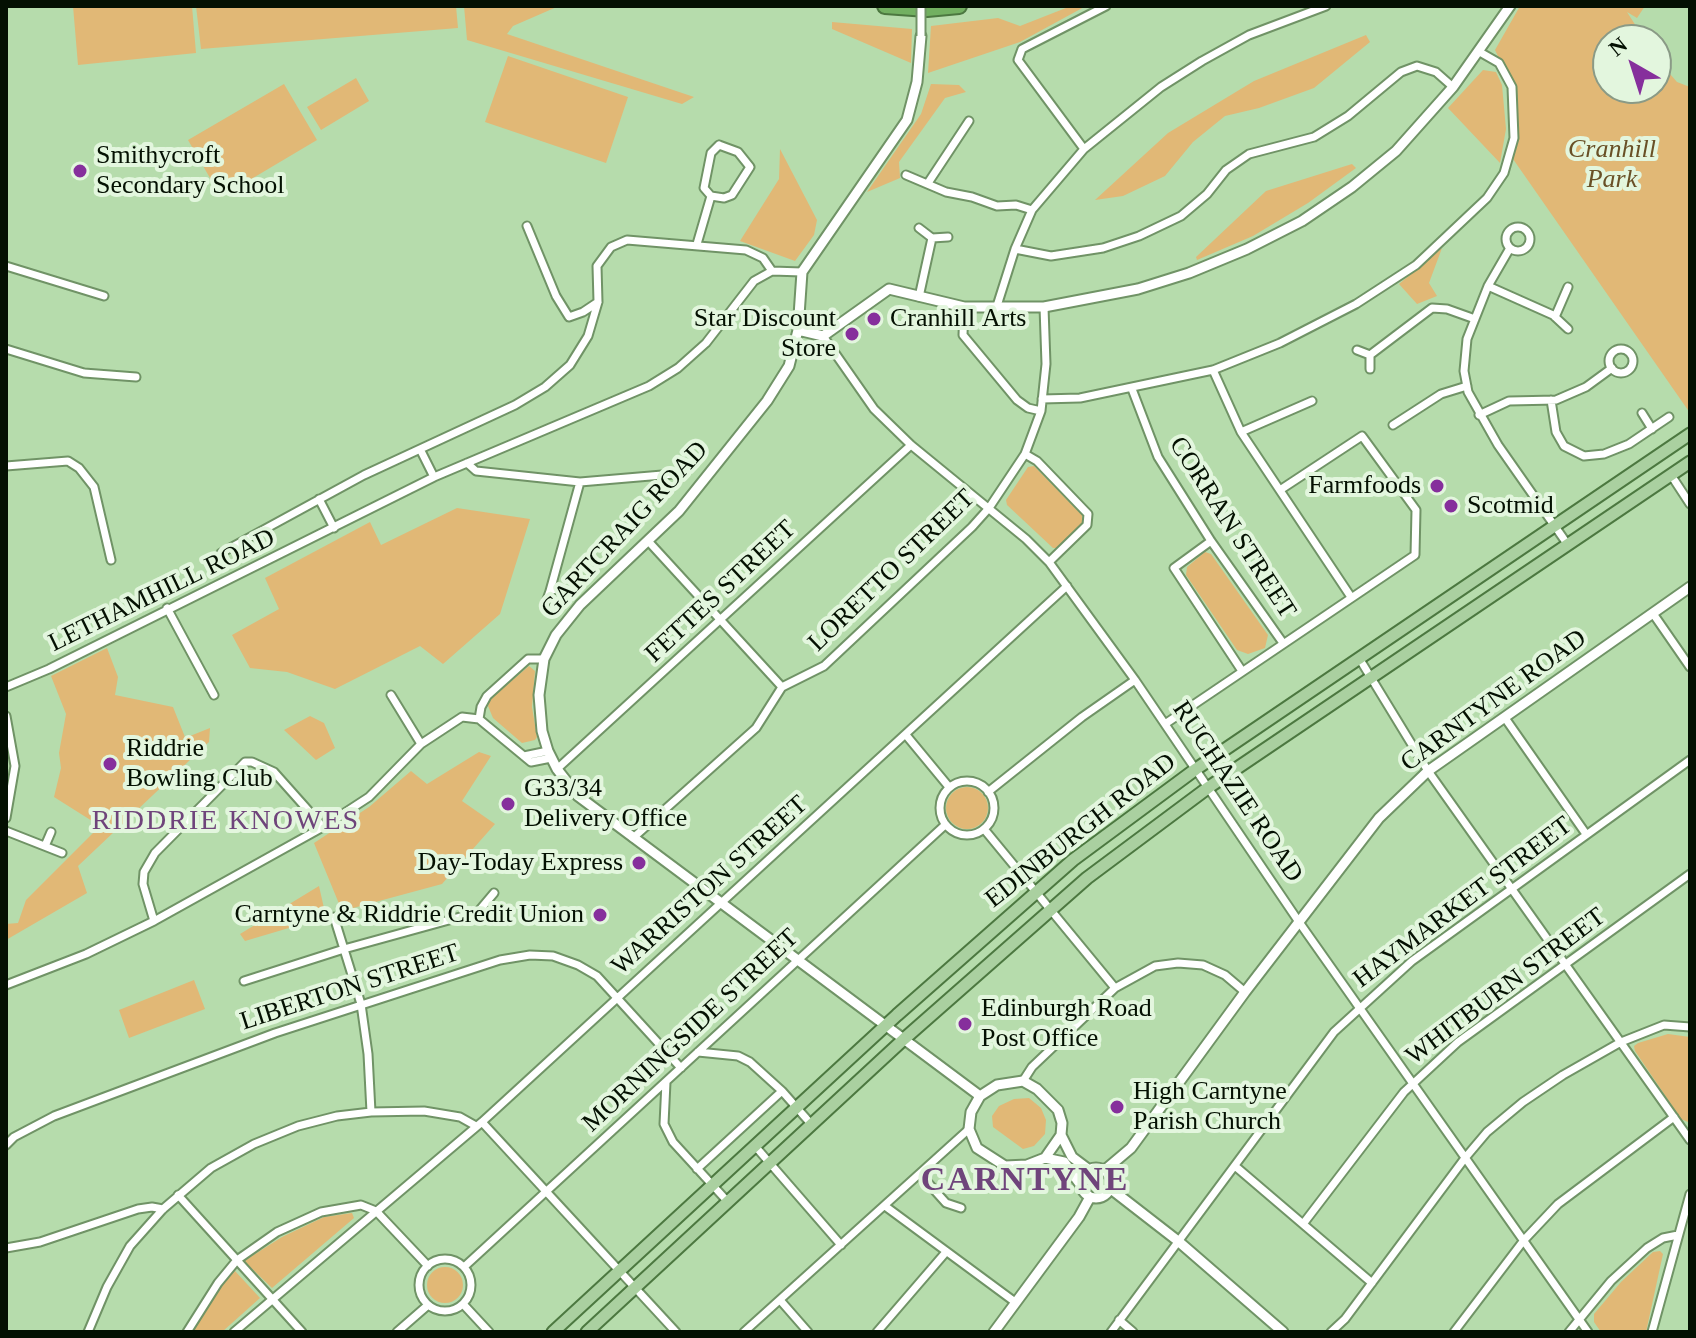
<!DOCTYPE html>
<style>
body{margin:0}
#map{position:relative;width:1696px;height:1338px;overflow:hidden;background:#b6dcac;font-family:Georgia,serif}
canvas{display:block}
.frame{position:absolute;inset:0;border:8px solid #041002;pointer-events:none}
.north{position:absolute;left:1592px;top:24px;width:80px;height:80px;box-sizing:border-box;background:#e3f6de;border:2px solid #8a9a86;border-radius:50%;rotate:321deg;font-size:22px;font-weight:700;line-height:32px;text-align:center;color:#041002}
.north::after{content:'';display:block;margin:auto;width:28px;height:36px;background:#862f9c;clip-path:polygon(50% 0,100% 100%,50% 72%,0 100%)}
</style>
<div id="map">
<canvas width="1696" height="1338"></canvas>
<div class="frame"></div>
<div class="north">N</div>
</div>
<script>
const g = document.querySelector('canvas').getContext('2d');
g.lineJoin = 'round';
function fillPath(path, color) { g.fillStyle = color; g.fill(path, 'evenodd'); }
const shape = rows => new Path2D(rows.map(r => 'M' + r).join(''));
function stroke(path, color, width, dash) { g.strokeStyle = color; g.lineWidth = width; g.lineCap = dash ? 'butt' : 'round'; g.setLineDash(dash || []); g.stroke(path); }
function label(font, color, halo, rows, align = 'center') {
  g.font = font + ' Georgia,serif'; g.lineWidth = 8; g.setLineDash([]); g.textBaseline = 'middle'; g.strokeStyle = halo; g.fillStyle = color; for (const [text, x, y, turn = 0] of rows) {
    g.save(); g.translate(x, y); g.rotate((+turn || 0) * Math.PI / 180); g.textAlign = isNaN(turn) ? turn : align; if (halo) g.strokeText(text, 0, 0); g.fillText(text, 0, 0); g.restore();
  }
}
const green = shape([
 [73,6,192,6,196,53,78,65],
 [196,6,456,6,458,28,201,49],
 [464,6,559,6,513,26,507,34,694,97,682,104,467,40],
 [1071,6,1086,6,1020,42,928,73,931,26,998,18,1020,26],
 [1520,6,1645,6,1637,18,1627,12,1645,40,1608,40,1608,88,1656,88,1656,58,1677,82,1690,87,1690,413,1513,159,1518,138,1515,92,1495,50],
 [832,22,912,29,911,63,832,29],
 [1366,35,1370,42,1314,88,1259,108,1225,116,1193,142,1165,176,1123,196,1095,200,1168,133,1254,81],
 [508,56,628,97,606,163,485,122],
 [1483,70,1496,72,1502,85,1506,129,1500,163,1448,108],
 [356,78,369,101,321,130,307,107],
 [284,84,317,140,221,197,188,140],
 [931,84,959,85,966,92,945,98,899,162,900,178,867,192,921,114],
 [780,149,817,220,814,235,795,261,740,241,779,179],
 [1352,164,1356,168,1308,203,1253,236,1197,260,1196,257,1266,191],
 [1442,248,1429,283,1437,296,1417,304,1399,284],
 [1034,466,1082,515,1082,524,1059,548,1053,548,1007,505,1006,500,1028,467],
 [457,508,530,519,500,614,443,664,420,646,335,689,287,672,250,668,232,635,279,609,265,578,370,522,381,545],
 [1205,552,1211,554,1268,635,1265,648,1248,654,1237,650,1186,575,1187,567],
 [107,648,118,677,115,695,173,707,185,737,168,757,190,736,210,728,209,742,78,866,87,893,6,940,6,924,18,923,26,900,100,826,54,797,61,768,59,753,66,714,51,676],
 [529,666,535,671,532,707,537,737,535,740,522,743,493,718,488,706,489,700],
 [310,716,324,723,335,748,316,760,284,730],
 [479,752,491,756,462,801,495,824,442,884,342,911,314,843,369,807,411,771,427,784],
 '946 808a21 21 0 1 1 42 0a21 21 0 1 1-42 0Z',
 [319,886,326,917,245,941,240,934],
 [194,980,205,1009,129,1038,119,1010],
 [1668,1034,1690,1037,1688,1122,1681,1119,1635,1051,1634,1046,1638,1043],
 [1029,1098,1041,1108,1046,1120,1045,1134,1034,1146,1023,1149,993,1127,992,1116,999,1106,1014,1099],
 [352,1213,354,1218,272,1288,244,1261,282,1237,324,1217],
 [1660,1251,1663,1254,1646,1332,1601,1332,1594,1322,1594,1314,1621,1282,1653,1252],
 '427 1285a18 18 0 1 1 36 0a18 18 0 1 1-36 0Z',
 [235,1271,260,1298,222,1332,192,1332,216,1292]
]);
const minor = shape([
 [719,145,738,152,750,167,732,195,724,198,711,196,704,188,711,153,719,145],
 [1084,149,1018,60,1022,49,1106,6],
 [906,175,946,192,972,197,997,206,1016,205,1032,210],
 [928,183,969,121],
 [527,226,556,296,569,317,583,312,598,302],
 '1506 239a12 12 0 1 1 24 0a12 12 0 1 1-24 0Z',
 [919,228,932,238,948,237],
 [697,244,711,196],
 [1510,248,1488,286,1467,339,1464,371,1468,392,1498,445,1568,545],
 [1015,249,1051,256,1103,248,1139,236,1181,216,1207,194,1226,170,1249,154,1314,137,1348,116,1401,72,1417,66,1436,72,1453,87],
 [6,266,104,296],
 [1488,286,1553,315,1568,329],
 [919,297,932,238],
 [964,307,963,335,1017,400,1028,408,1041,411],
 [996,309,1015,249,1032,210,1084,149,1161,87,1202,61,1249,35,1326,6],
 [1555,317,1568,287],
 [823,336,874,409,911,445,1026,539,1049,562,1135,680,1299,922,1588,1332],
 [6,349,84,373,136,377],
 '1609 361a12 12 0 1 1 24 0a12 12 0 1 1-24 0Z',
 [1357,350,1370,355],
 [1370,369,1370,355,1432,308,1447,309,1475,319],
 [1213,370,1241,432,1351,597],
 [1132,389,1158,457,1211,541,1283,643],
 [1042,399,1080,398,1213,370,1280,343,1356,304,1416,265,1487,198,1504,173,1514,138,1512,87,1499,63,1478,51],
 [1551,400,1556,432,1564,446,1584,456,1604,454,1629,444,1669,417],
 [1642,413,1652,429],
 [1479,415,1509,401,1556,400,1586,387,1612,368],
 [1393,425,1441,394,1467,386],
 [1241,432,1312,401],
 [421,451,434,477],
 [1025,454,1037,461,1088,514,1087,525,1049,562],
 [467,463,476,471,580,482,674,474],
 [6,466,68,461,79,468,94,487,111,560],
 [1671,475,1690,504],
 [319,499,334,528],
 [1211,541,1174,568,1242,671],
 [649,542,782,687],
 [221,553,364,475,515,405,545,387,570,365,588,336,598,302,597,266,611,247,627,240,746,250,763,258,772,271],
 [559,588,550,591,580,482],
 [545,605,550,591],
 [167,608,214,695],
 [1654,615,1690,667],
 [1359,658,1428,771,1690,1140],
 [6,687,49,669,434,477,649,386,678,368,706,343,754,281,772,271,802,272],
 [391,695,421,744],
 [6,716,15,766,6,818],
 [1505,718,1586,834],
 [479,719,481,707,487,696,528,659,544,659],
 [1165,724,1415,555,1416,510,1362,436,1280,490],
 [906,735,949,787],
 [524,756,548,751],
 [557,769,911,445],
 '940 808a27 27 0 1 1 54 0a27 27 0 1 1-54 0Z',
 [988,792,1082,717,1135,680],
 [984,829,1115,988],
 [6,831,62,853],
 [633,838,756,728,782,687,824,666,972,527,989,508,1025,454,1041,411,1046,364,1044,307],
 [45,846,51,832],
 [334,917,361,1004,368,1054,371,1112],
 [154,921,143,884,144,872,155,853,245,762,252,762,274,772,323,827],
 [244,981,344,949,478,912,494,893],
 [6,985,86,954,154,921,323,827,369,797,421,744,462,717,479,719,531,762,551,758],
 [698,1052,738,1056,750,1062,782,1091,812,1125],
 [1023,1081,1032,1067,1115,988,1155,966,1178,963,1203,965,1225,975,1245,992],
 [666,1082,664,1124,673,1142,728,1202],
 [482,1122,676,1332],
 [6,1145,14,1137,54,1116,275,1033,500,960,530,955,553,956,578,965,597,976,681,1068],
 [755,1146,841,1245],
 [1235,1166,1372,1283],
 [697,1169,782,1091],
 [920,1174,946,1203,961,1208],
 [178,1195,302,1332],
 [885,1206,1015,1302],
 [1303,1224,1404,1092,1458,1042,1690,874],
 [6,1248,40,1242,138,1209,152,1207,163,1209],
 '419 1285a26 26 0 1 1 52 0a26 26 0 1 1-52 0Z',
 [464,1267,945,825],
 [780,1300,808,1332],
 [463,1304,489,1332],
 [1119,1320,1133,1332],
 [88,1332,107,1287,130,1246,163,1209,211,1168,254,1144,298,1126,337,1116,371,1112,424,1111,460,1117,476,1126],
 [187,1332,218,1283,237,1260,277,1232,321,1212,361,1205,376,1211,428,1266],
 [234,1332,482,1122,1067,586],
 [397,1332,428,1305],
 [744,1332,969,1129],
 [877,1332,946,1252],
 [1111,1332,1334,1032,1412,961,1690,760],
 [1331,1332,1345,1319,1465,1158,1487,1132,1523,1102,1563,1075,1621,1042,1664,1025,1690,1027],
 [1454,1332,1524,1240,1558,1204,1674,1117],
 [1569,1332,1611,1281,1647,1248,1663,1238,1678,1235],
 [1652,1332,1690,1194]
]);
const tertiary = shape([
 [921,36,917,82,907,120,802,272,798,330,789,366,767,401,679,511,580,605,556,635,544,659,539,695,542,731,548,751,557,769,578,796,980,1096],
 [798,330,823,336,889,289,964,307,1044,307,1138,289,1189,273,1247,249,1302,221,1352,187,1396,151,1453,87,1510,6],
 [1023,1081,1037,1089,1058,1110,1062,1123,1061,1135,1045,1158,1027,1165,1005,1166,977,1148,969,1129,971,1112,980,1096,997,1085,1023,1081],
 [1061,1135,1072,1157,1088,1169],
 [1045,1158,1064,1162,1080,1184],
 '1081 1183a15 15 0 1 1 30 0a15 15 0 1 1-30 0Z',
 [1105,1170,1131,1148,1245,992,1379,818,1428,771,1690,587],
 [1111,1189,1178,1241,1283,1332],
 [994,1332,1079,1217,1090,1197]
]);
const primary = shape([
 [553,1332,897,1015,1073,860,1196,769,1690,434],
 [587,1332,904,1039,1087,878,1209,787,1690,462]
]);
const motorway = shape([
 [885,6,927,9,959,6]
]);
const minorBridge = shape([
 [921,36,921,6]
]);
const markers = [
 [80,171,8,"#862f9c"],
 [874,319,8,"#862f9c"],
 [852,334,8,"#862f9c"],
 [1437,486,8,"#862f9c"],
 [1451,506,8,"#862f9c"],
 [110,764,8,"#862f9c"],
 [508,804,8,"#862f9c"],
 [639,863,8,"#862f9c"],
 [600,915,8,"#862f9c"],
 [965,1024,8,"#862f9c"],
 [1117,1107,8,"#862f9c"]
];
const parkNames = [
 ["Cranhill",1612,150],
 ["Park",1612,180]
];
const poiNames = [
 ["Smithycroft",96,156],
 ["Secondary School",96,186],
 ["Star Discount",836,319,"right"],
 ["Store",836,349,"right"],
 ["Cranhill Arts",890,319],
 ["Farmfoods",1421,486,"right"],
 ["Scotmid",1467,506],
 ["Riddrie",126,749],
 ["Bowling Club",126,779],
 ["G33/34",524,789],
 ["Delivery Office",524,819],
 ["Day-Today Express",623,863,"right"],
 ["Carntyne & Riddrie Credit Union",584,915,"right"],
 ["Edinburgh Road",981,1009],
 ["Post Office",981,1039],
 ["High Carntyne",1133,1092],
 ["Parish Church",1133,1122]
];
const streetNames = [
 ["CORRAN STREET",1232,528,57],
 ["GARTCRAIG ROAD",625,530,-47],
 ["LORETTO STREET",892,571,-44],
 ["LETHAMHILL ROAD",162,591,-26],
 ["FETTES STREET",721,592,-43],
 ["CARNTYNE ROAD",1494,701,-36],
 ["RUCHAZIE ROAD",1237,792,56],
 ["EDINBURGH ROAD",1081,831,-38],
 ["WARRISTON STREET",710,886,-42],
 ["HAYMARKET STREET",1463,903,-37],
 ["WHITBURN STREET",1506,987,-37],
 ["LIBERTON STREET",350,988,-18],
 ["MORNINGSIDE STREET",691,1031,-43]
];
const neighbourhoodNames = [
 ["RIDDRIE KNOWES",226,822]
];
const districtNames = [
 ["CARNTYNE",1025,1181]
];
fillPath(green, '#e1b876');
stroke(minor, '#709366', 11);
stroke(tertiary, '#709366', 13);
stroke(primary, '#4c7840', 15);
stroke(motorway, '#4c7840', 18);
stroke(minor, '#fff', 7);
stroke(tertiary, '#fff', 9);
stroke(primary, '#aad0a0', 11);
stroke(motorway, '#72b061', 14);
stroke(minorBridge, '#709366', 11, []);
stroke(minorBridge, '#fff', 7);
for (const [x, y, r, color] of markers) { const dot = new Path2D(); dot.arc(x, y, r, 0, 2 * Math.PI); g.fillStyle = color; g.fill(dot); stroke(dot, '#e3f6de', 3); }
label('italic 26px', '#695026', '#e3f6de', parkNames);
label('26px', '#041002', '#e3f6de', poiNames, 'left');
label('26px', '#041002', '#e3f6de', streetNames);
g.letterSpacing = '2px';
label('28px', '#6f447b', '#e3f6de', neighbourhoodNames);
g.letterSpacing = '0px';
g.letterSpacing = '2px';
label('bold 34px', '#6f447b', '#e3f6de', districtNames);
g.letterSpacing = '0px';
</script>
